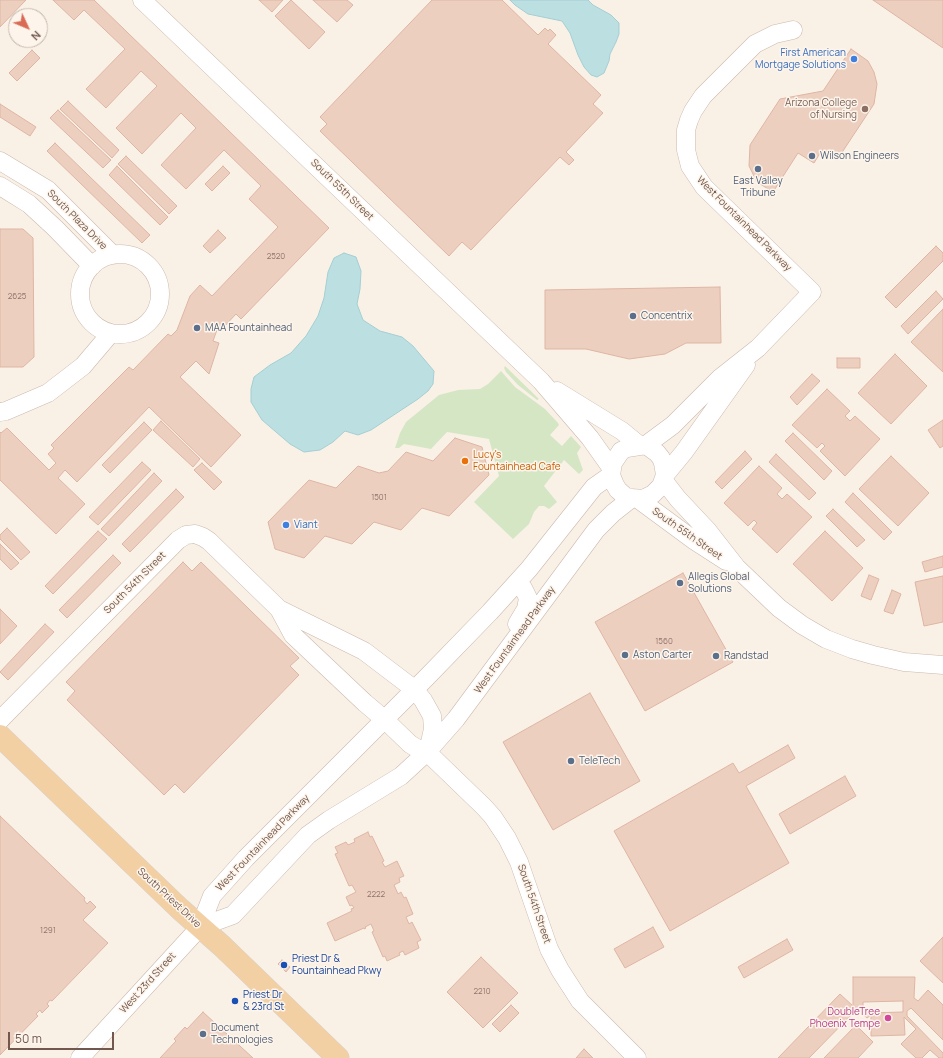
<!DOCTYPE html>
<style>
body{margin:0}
#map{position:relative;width:943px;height:1058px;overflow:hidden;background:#faf1e6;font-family:Manrope,sans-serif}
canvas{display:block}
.north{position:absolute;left:8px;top:8px;width:40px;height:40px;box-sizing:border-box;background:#fdf5eb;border:1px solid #c5b6ac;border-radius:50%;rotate:134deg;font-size:11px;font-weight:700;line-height:16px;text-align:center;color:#71574d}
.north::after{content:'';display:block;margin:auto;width:14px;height:18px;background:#d96b56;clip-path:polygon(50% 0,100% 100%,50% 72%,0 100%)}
.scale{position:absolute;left:8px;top:1032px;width:106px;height:18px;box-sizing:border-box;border:2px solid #71574d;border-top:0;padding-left:5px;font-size:12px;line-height:14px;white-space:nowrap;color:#71574d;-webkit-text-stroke:3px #fdf5eb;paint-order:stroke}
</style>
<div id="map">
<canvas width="943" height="1058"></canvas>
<div class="north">N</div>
<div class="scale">50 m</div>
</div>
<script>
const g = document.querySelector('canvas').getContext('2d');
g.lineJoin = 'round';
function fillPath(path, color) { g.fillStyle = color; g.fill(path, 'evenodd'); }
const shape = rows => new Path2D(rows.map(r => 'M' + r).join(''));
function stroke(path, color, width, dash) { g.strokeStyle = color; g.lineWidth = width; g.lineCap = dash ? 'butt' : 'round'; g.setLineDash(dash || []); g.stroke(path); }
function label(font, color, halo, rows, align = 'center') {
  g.font = font + ' Manrope,sans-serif'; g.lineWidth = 3; g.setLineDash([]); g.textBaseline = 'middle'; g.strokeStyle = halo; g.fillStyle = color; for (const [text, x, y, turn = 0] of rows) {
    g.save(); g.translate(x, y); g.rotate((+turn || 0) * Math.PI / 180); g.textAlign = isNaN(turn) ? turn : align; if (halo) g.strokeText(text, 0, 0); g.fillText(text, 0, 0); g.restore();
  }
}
const green = shape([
 [505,366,539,399,537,400,518,385,506,372,504,368],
 [501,371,515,387,545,409,558,423,559,425,550,435,562,446,571,436,581,447,577,453,583,470,579,474,564,460,544,486,557,502,549,509,544,506,539,506,534,512,529,524,513,539,474,502,499,476,489,439,447,432,431,449,404,444,399,448,395,448,400,433,406,422,439,395,458,390,480,389,488,384]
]);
const water = shape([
 [510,0,588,0,593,5,611,15,619,23,619,34,616,42,610,54,609,61,604,73,597,77,591,75,584,67,578,55,570,33,562,21,528,14,515,5,510,0],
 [344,253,356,257,361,271,360,289,357,304,363,320,380,331,402,337,413,346,434,371,433,384,428,391,418,399,371,430,358,435,345,431,333,442,320,450,304,452,290,444,262,420,251,402,251,389,254,377,270,365,291,353,306,336,318,316,324,298,328,272,334,258,344,253]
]);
const building = shape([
 [0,0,26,0,0,27,0,0],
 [53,0,94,0,329,228,241,319,236,314,222,329,218,327,213,341,219,343,209,374,196,361,180,377,241,435,211,467,149,407,77,482,65,470,58,478,85,504,56,534,0,480,0,432,1,433,7,428,49,470,56,463,48,454,54,448,51,445,129,367,133,370,168,334,171,336,177,330,190,296,200,285,212,296,278,227,249,199,261,186,224,150,186,189,161,165,196,128,181,113,142,154,116,128,157,86,141,71,106,108,86,89,125,49,84,10,74,20,53,0],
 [259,0,283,0,272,12,259,0],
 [291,0,325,32,309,49,275,16,291,0],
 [313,0,347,0,353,5,337,22,313,0],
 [432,0,502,0,538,35,545,28,548,31,550,29,556,35,548,44,601,95,593,104,603,113,566,152,574,160,569,165,560,157,471,250,462,242,449,256,320,131,327,124,320,117,432,0],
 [873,0,943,0,943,48,873,0],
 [851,49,868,61,874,72,877,84,874,104,837,160,822,150,814,163,798,153,773,192,757,182,749,166,750,145,780,99,823,91,851,49],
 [32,50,40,58,17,81,9,73,32,50],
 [68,101,119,150,112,158,60,109,68,101],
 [0,104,36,127,30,136,0,117,0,104],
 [58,110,111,160,103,168,50,118,58,110],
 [55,143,150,235,142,243,47,151,55,143],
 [126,156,177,206,169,214,118,164,126,156],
 [117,166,168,217,160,225,109,175,117,166],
 [223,166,230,173,212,191,205,184,223,166],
 [0,229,23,229,33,238,34,357,23,367,0,367,0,229],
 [218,230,226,238,210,253,203,246,218,230],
 [936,246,943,253,943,261,896,308,885,297,936,246],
 [720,287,721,343,686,343,665,354,629,359,586,349,545,349,545,290,720,287],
 [936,291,943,299,908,334,901,326,936,291],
 [943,309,943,372,911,342,943,309],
 [895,354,927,386,891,424,858,393,895,354],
 [837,358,860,358,860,368,837,368,837,358],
 [812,374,820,381,797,405,790,397,812,374],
 [827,389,850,411,845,416,850,421,855,416,880,439,845,476,820,451,825,446,822,443,817,448,792,425,827,389],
 [943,420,943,446,940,448,928,430,943,420],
 [161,421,200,459,193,467,153,430,161,421],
 [144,422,152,430,110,473,102,465,144,422],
 [793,433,832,471,824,480,785,441,793,433],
 [455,438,482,447,489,475,449,516,422,508,401,530,374,522,352,544,325,536,304,558,275,549,268,522,309,480,336,488,358,466,379,473,388,471,406,452,433,461,455,438],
 [745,451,752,459,722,489,715,482,745,451],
 [776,454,816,493,809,500,769,462,776,454],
 [891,456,929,493,898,526,859,489,891,456],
 [142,462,151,470,98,525,89,517,142,462],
 [202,463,222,482,214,490,194,470,202,463],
 [759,466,782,488,777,494,782,499,787,494,812,517,777,553,752,529,757,523,754,520,748,526,724,503,759,466],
 [154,473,162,481,109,536,101,529,154,473],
 [176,489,184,497,130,552,122,544,176,489],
 [853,493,892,532,884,540,845,502,853,493],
 [833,509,865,540,857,547,826,516,833,509],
 [7,528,30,552,21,560,0,539,0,535,7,528],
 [98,531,107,539,53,594,45,586,98,531],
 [825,531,863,568,832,601,793,564,825,531],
 [0,544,19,563,11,570,0,559,0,544],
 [113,555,121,563,67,618,59,610,113,555],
 [943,556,943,567,925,572,922,562,943,556],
 [183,562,192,571,201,562,299,658,290,666,299,675,184,793,175,784,164,795,67,700,75,691,66,682,183,562],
 [683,573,733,662,645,711,595,622,683,573],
 [869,575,879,579,871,600,861,596,869,575],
 [943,576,943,622,924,626,915,582,943,576],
 [892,590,901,594,893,614,884,611,892,590],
 [0,609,17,626,0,644,0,609],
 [45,624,54,632,8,680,0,672,45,624],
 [590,693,640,781,553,830,503,742,590,693],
 [788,745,795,758,746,786,789,863,670,931,614,831,733,763,739,773,788,745],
 [845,776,856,796,790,834,779,814,845,776],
 [0,816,85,898,84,900,87,904,90,901,96,907,83,920,108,943,52,1001,50,1000,47,1004,49,1006,42,1013,40,1010,36,1014,38,1016,0,1055,0,816],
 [368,832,370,837,372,836,384,861,382,862,385,867,397,861,404,876,399,878,400,882,394,885,398,894,401,892,404,898,406,897,413,914,406,917,409,924,412,922,421,940,417,942,419,948,405,955,403,951,399,953,400,955,387,961,385,956,383,957,372,932,374,931,371,924,365,927,366,928,364,929,364,928,335,941,327,923,352,911,351,909,354,908,352,905,350,906,346,897,356,892,352,885,349,886,335,854,338,853,335,847,346,842,348,845,355,842,354,839,368,832],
 [653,927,664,947,625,968,614,949,653,927],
 [943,937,943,983,920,961,943,937],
 [787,939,793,950,744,978,738,967,787,939],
 [481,957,518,993,483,1028,447,992,481,957],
 [282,960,290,967,286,972,278,964,282,960],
 [853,977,915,977,914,998,918,1001,928,990,943,1005,943,1040,911,1008,907,1011,907,1016,943,1053,943,1058,939,1058,930,1050,922,1058,916,1058,901,1044,916,1029,904,1017,905,1035,871,1036,871,1015,867,1018,857,1009,809,1058,778,1058,840,994,853,1006,853,977],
 [903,1001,903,1012,867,1013,863,1009,863,1002,903,1001],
 [511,1005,519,1013,500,1032,492,1024,511,1005],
 [203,1012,253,1058,160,1058,176,1041,174,1039,185,1027,187,1029,203,1012],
 [856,1025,873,1042,858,1058,824,1058,856,1025],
 [584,1049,593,1058,576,1058,584,1049]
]);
const minor = shape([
 [142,0,541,381,590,438,612,469],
 [0,161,48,190,113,255],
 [0,186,29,204,55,228,92,266],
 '80 294a40 40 0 1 1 80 0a40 40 0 1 1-80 0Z',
 [557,391,622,431,639,445],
 [0,412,6,411,48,393,83,366,111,333],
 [646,445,673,425,720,378,758,348,812,292,704,187,690,166,686,150,686,130,689,120,693,111,703,96,755,44,775,34,793,30],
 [665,475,663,463,661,458,657,453,646,445,627,448,621,451,613,463,611,475,615,485,618,490,626,497,632,498,643,499,653,494,661,486,665,475,684,452,746,365],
 [664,481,678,499,708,531,737,568,779,608,802,625,826,639,852,649,873,655,904,662,943,665],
 [638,499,695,541,726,561],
 [279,609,364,651,414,689,423,700,432,716,433,729,428,751],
 [517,624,526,609,528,598,523,588,517,582],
 [0,720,178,540,186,535,195,534,203,537,209,541,279,609,293,635,365,703,384,719,410,744,418,749,427,752,484,807,493,817,507,838,519,862,549,949,560,970,580,1001,637,1058],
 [200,927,233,915,308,835,329,820,401,776,427,752,456,719,596,530,613,513,632,498],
 [80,1058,200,927,212,896,246,858,426,678,490,612,529,569,594,487,611,475]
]);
const major = shape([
 [0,736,180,909,222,946,338,1058]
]);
const markers = [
 [854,59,4,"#3f7fe0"],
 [865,109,4,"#8d6e63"],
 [812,156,4,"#5c6f8a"],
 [758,169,4,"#5c6f8a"],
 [633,316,4,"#5c6f8a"],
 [197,328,4,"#5c6f8a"],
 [465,461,4,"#e8710a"],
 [286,525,4,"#3f7fe0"],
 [680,583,4,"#5c6f8a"],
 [625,655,4,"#5c6f8a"],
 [716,656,4,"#5c6f8a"],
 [571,761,4,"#5c6f8a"],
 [284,965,4,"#1a4fb4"],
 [235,1001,4,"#1a4fb4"],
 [888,1018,4,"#d1479c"],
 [203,1034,4,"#5c6f8a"]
];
const numberNames = [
 ["2520",276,257],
 ["2625",17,297],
 ["1501",379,498],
 ["1560",664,642],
 ["2222",376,895],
 ["1291",48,931],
 ["2210",482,992]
];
const shopNames = [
 ["First American",846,53],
 ["Mortgage Solutions",846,65],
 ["Viant",294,525,"left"]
];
const educationNames = [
 ["Arizona College",857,103],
 ["of Nursing",857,115]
];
const serviceNames = [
 ["Wilson Engineers",820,156],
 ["East Valley",758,181,"center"],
 ["Tribune",758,193,"center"],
 ["Concentrix",641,316],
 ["MAA Fountainhead",205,328],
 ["Allegis Global",688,577],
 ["Solutions",688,589],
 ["Aston Carter",633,655],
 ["Randstad",724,656],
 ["TeleTech",579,761],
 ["Document",211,1028],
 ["Technologies",211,1040]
];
const streetNames = [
 ["South 55th Street",342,190,44],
 ["South Plaza Drive",77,220,45],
 ["West Fountainhead Parkway",744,224,45],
 ["South 55th Street",687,534,35],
 ["South 54th Street",135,583,-45],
 ["West Fountainhead Parkway",515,640,-54],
 ["West Fountainhead Parkway",263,843,-46],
 ["South Priest Drive",169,898,43],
 ["South 54th Street",534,904,71],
 ["West 23rd Street",148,983,-48]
];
const foodNames = [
 ["Lucy's",473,455],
 ["Fountainhead Cafe",473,467]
];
const transitNames = [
 ["Priest Dr &",292,959],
 ["Fountainhead Pkwy",292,971],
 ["Priest Dr",243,995],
 ["& 23rd St",243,1007]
];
const hotelNames = [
 ["DoubleTree",880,1012],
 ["Phoenix Tempe",880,1024]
];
fillPath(green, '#d5e6c5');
fillPath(water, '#bcdfe2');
stroke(water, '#a3ced3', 1);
fillPath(building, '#edcfc0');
stroke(building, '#deb5a2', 1);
stroke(minor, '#cbb8ad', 19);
stroke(major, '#d7d0cd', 23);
stroke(minor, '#fff', 18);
stroke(major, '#f3d0a4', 22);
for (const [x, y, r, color] of markers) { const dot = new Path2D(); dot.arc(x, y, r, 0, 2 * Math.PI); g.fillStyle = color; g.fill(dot); stroke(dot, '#fdf5eb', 1.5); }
label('8px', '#90756a', null, numberNames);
label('10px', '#366cbe', '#fdf5eb', shopNames, 'right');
label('10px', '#785e54', '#fdf5eb', educationNames, 'right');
label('10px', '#4e5e75', '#fdf5eb', serviceNames, 'left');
label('10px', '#71574d', '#fdf5eb', streetNames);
label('10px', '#c56008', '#fdf5eb', foodNames, 'left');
label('10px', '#164399', '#fdf5eb', transitNames, 'left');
label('10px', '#b23c85', '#fdf5eb', hotelNames, 'right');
</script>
